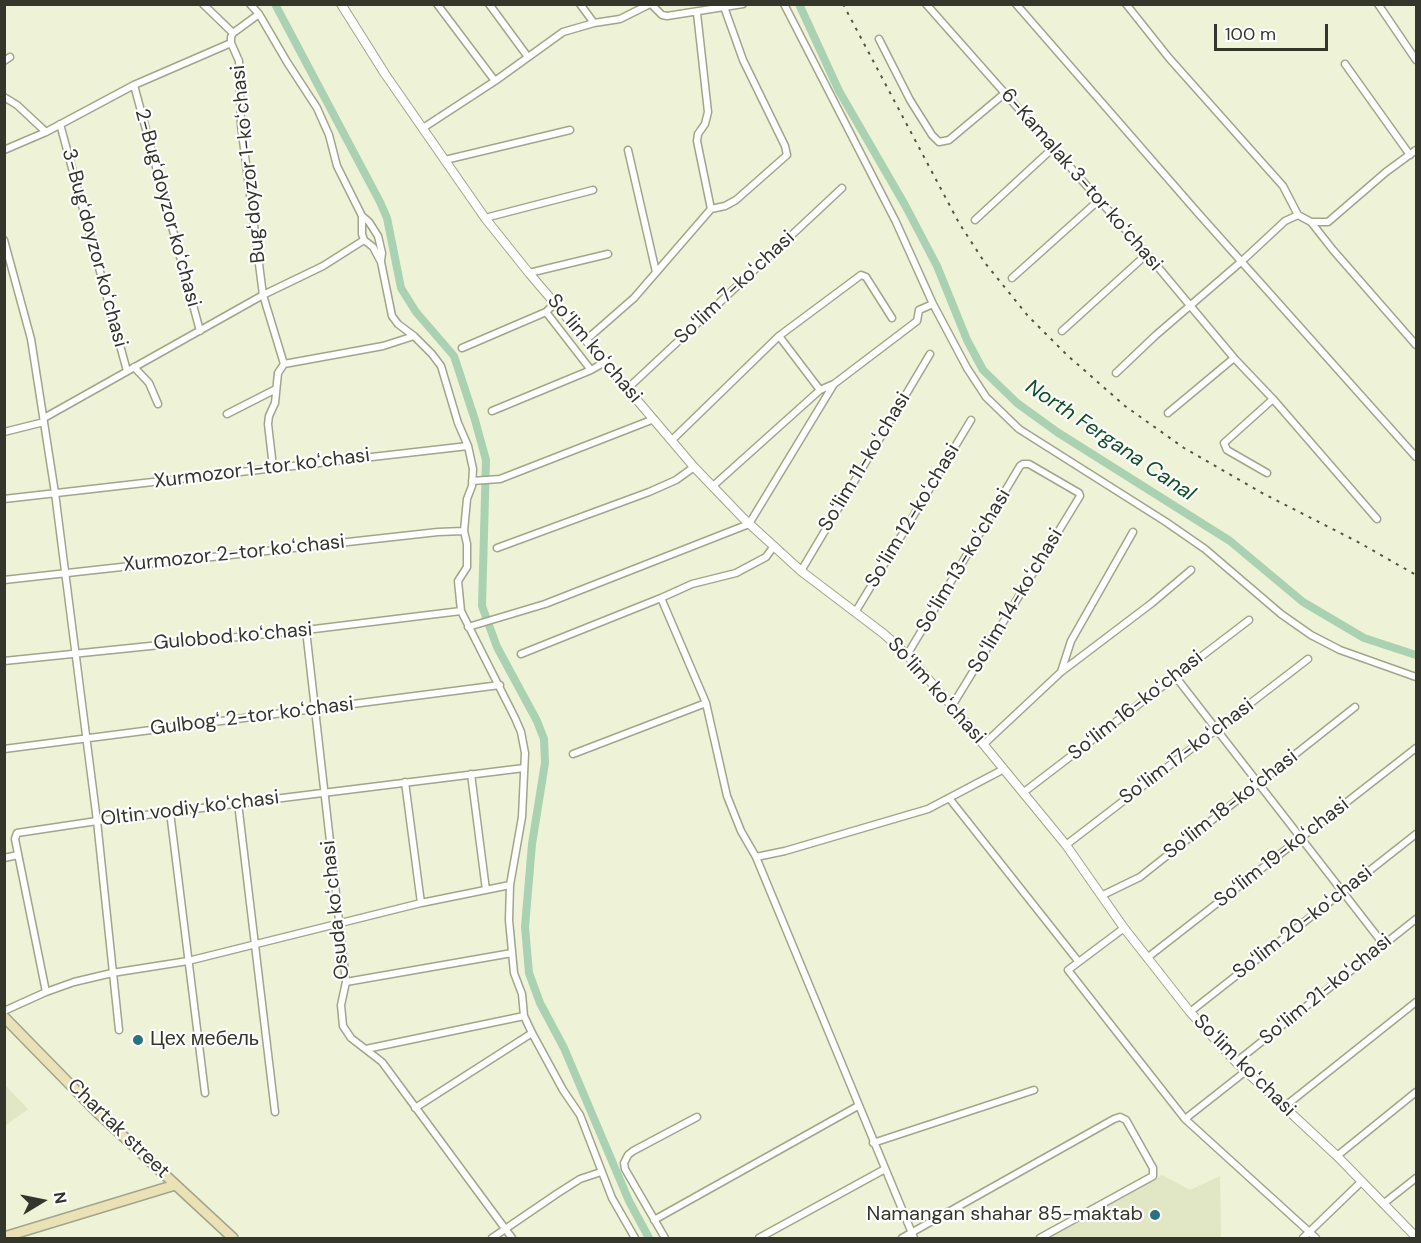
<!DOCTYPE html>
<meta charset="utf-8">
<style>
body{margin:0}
#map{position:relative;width:1421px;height:1243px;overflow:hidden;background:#eef2d6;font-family:"DM Sans",sans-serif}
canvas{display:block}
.frame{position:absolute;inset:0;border:6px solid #34362b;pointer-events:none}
.north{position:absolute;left:12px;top:1171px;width:60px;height:60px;-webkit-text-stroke:4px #fff;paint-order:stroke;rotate:80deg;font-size:16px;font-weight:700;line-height:24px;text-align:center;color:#34362b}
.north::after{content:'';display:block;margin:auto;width:21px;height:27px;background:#34362b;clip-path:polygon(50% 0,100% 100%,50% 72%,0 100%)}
.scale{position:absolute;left:1214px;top:24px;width:114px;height:27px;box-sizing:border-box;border:3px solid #34362b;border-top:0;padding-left:8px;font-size:18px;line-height:21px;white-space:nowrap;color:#34362b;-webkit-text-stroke:4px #fff;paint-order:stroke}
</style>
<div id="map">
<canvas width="1421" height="1243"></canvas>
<div class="frame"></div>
<div class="north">N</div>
<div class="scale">100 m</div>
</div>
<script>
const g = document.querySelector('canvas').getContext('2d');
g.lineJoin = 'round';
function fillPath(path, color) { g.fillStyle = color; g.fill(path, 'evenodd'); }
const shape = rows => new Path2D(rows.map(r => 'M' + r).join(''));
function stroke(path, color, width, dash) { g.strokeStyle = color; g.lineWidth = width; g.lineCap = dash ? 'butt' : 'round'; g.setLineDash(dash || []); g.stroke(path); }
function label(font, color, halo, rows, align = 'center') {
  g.font = font + ' "DM Sans",sans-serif'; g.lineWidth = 4.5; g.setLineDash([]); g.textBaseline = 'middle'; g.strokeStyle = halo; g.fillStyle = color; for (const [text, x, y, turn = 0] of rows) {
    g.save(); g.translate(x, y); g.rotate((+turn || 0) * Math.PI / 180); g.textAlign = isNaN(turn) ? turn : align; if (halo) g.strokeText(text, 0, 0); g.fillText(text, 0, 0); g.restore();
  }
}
const built = shape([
 [4,1084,28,1109,5,1126,4,1126],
 [1162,1175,1190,1190,1220,1176,1221,1238,1047,1238]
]);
const canal = shape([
 [275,4,380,202,387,218,401,288,416,312,454,356,475,420,486,460,482,606,497,647,537,721,544,739,545,763,532,844,525,927,529,973,540,1003,564,1048,629,1201,649,1238],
 [799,4,839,91,905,205,937,266,967,340,983,370,1017,403,1057,432,1230,541,1303,602,1364,638,1416,655]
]);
const minor = shape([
 [203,4,233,33],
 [250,4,259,14,287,62,317,108,329,135,337,166,362,216,362,234,364,240,373,247,381,262,392,316,398,324,414,336,432,354,441,366,458,423,468,446,473,469,472,486,467,499,464,531,467,544,467,567,458,581,461,611,515,718,521,732,525,753,522,817,510,885,509,920,514,973,522,994,524,1016,532,1033,563,1090,580,1115,612,1198,635,1238],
 [437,4,495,81],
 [489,4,528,57],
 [580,4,594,23],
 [651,4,662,15,667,16,743,4],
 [784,4,896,222,933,304,967,368,986,397,1019,429,1166,522,1205,549,1281,614,1311,635,1340,650,1416,677],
 [926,4,1147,254,1234,358,1273,399,1377,519],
 [1016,4,1198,213,1416,457],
 [1126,4,1169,58,1283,186,1298,215],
 [1378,4,1416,60],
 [697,13,708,112,705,124,698,134,697,141,711,209],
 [879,39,910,100,932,135,939,142,949,140,1005,93],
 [4,61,10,57],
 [1345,64,1410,155],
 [134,85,200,331],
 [4,97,17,105,46,132],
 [60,124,127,371],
 [423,128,495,81,563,32,594,23,620,19,650,4],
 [4,150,46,132,134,85,231,43],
 [628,150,656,272],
 [445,160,570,130],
 [362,216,369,222,378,236,382,253,381,261],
 [485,218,593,190],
 [975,220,1053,148],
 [1311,222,1328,222,1386,172,1416,150],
 [4,240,31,339,55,493,97,821,119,1030],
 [529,273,608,254],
 [1012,278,1099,200],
 [546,312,591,370,605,362],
 [1062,331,1147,254],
 [779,336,861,275,866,277,892,318],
 [586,340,634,298,711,209,725,206,736,200,787,155,785,146,743,60,723,4],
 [462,348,546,312,555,303],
 [284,364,383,346,414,336],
 [134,367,149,383,158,404],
 [1116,373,1156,335,1242,261,1285,221,1298,215,1311,222,1333,250,1416,345],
 [627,389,842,188],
 [820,390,834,384,917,321,919,310,933,304],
 [492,411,591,370],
 [1168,413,1234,358],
 [227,414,276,389],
 [44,418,263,295,241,125,239,61,231,43,231,37,233,33,259,14],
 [4,432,44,422],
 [672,440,779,336,820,390,713,486],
 [273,467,268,424,269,416,275,403,278,373,284,364,263,295,323,266,364,240],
 [1267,473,1227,450,1224,443,1273,399],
 [472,481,500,479,654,419],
 [4,499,468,446],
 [497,548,649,492,676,480,694,467],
 [801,571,930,354],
 [4,580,438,532,464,531],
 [661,598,692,584,736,573,766,557,774,546],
 [856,611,971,420],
 [468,627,545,604,749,524,834,384],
 [306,630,346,982,341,1005,343,1026,351,1038,382,1062,512,1238],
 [521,654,661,598,706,703,727,796,741,831,756,857],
 [907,655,1020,466,1023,464,1029,464,1079,493,1080,496,952,706],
 [4,661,306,630,461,611],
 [1061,672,1071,641,1133,532],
 [1175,676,1384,945],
 [984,744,1061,672,1152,603,1191,570],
 [4,749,500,685],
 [573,754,706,703],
 [471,774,486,890],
 [405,782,421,903],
 [1024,792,1249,620],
 [949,798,1078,961],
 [238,803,275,1112],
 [170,812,205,1093],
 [1066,845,1308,659],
 [4,858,18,855],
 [1103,895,1140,877,1355,707],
 [1124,928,1068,970,1185,1119,1246,1071],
 [1147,958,1416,748],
 [346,982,512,953],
 [46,992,15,839,17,833,97,821,524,768],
 [4,1011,46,992,74,982,112,973,188,961,421,903,510,885],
 [1190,1012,1416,834],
 [366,1049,524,1016],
 [1236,1062,1416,919],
 [1284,1107,1416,1002],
 [415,1108,532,1033],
 [1185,1119,1316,1238],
 [873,1143,1034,1090],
 [1337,1156,1416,1092],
 [1383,1204,1416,1178],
 [654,1220,858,1106],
 [492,1238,558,1193,580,1179,601,1172],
 [665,1238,625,1169,624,1163,628,1155,633,1151,697,1117],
 [759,1238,885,1169],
 [902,1238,1114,1119,1120,1117,1126,1120,1153,1168,1153,1176,1040,1238],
 [914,1238,756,857,785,851,928,809,1004,769],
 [1303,1238,1361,1182]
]);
const tertiary = shape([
 [341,4,385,74,485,218,529,273,694,467,743,518,801,571,884,634,907,655,952,706,1066,845,1124,928,1190,1012,1236,1062,1337,1156,1416,1237]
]);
const secondary = shape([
 [4,1017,96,1111,233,1238],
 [4,1237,175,1185]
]);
const rail = shape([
 [843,4,959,223,985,263,1028,316,1067,355,1125,406,1184,448,1262,493,1358,542,1416,575]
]);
const markers = [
 [138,1040,6,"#2a727c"],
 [1155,1215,6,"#2a727c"]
];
const streetNames = [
 ["Bugʻdoyzor 1-koʻchasi",249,164,-96],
 ["6-Kamalak 3-tor koʻchasi",1081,180,49],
 ["2-Bugʻdoyzor koʻchasi",167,208,75],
 ["3-Bugʻdoyzor koʻchasi",94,248,75],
 ["Soʻlim 7-koʻchasi",735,288,-43],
 ["Soʻlim koʻchasi",594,349,50],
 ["Soʻlim 11-koʻchasi",865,462,-59],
 ["Xurmozor 1-tor koʻchasi",262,469,-7],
 ["Soʻlim 12-koʻchasi",913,516,-59],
 ["Xurmozor 2-tor koʻchasi",234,554,-6],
 ["Soʻlim 13-koʻchasi",964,561,-59],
 ["Soʻlim 14-koʻchasi",1016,601,-59],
 ["Gulobod koʻchasi",233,637,-5],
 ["Soʻlim koʻchasi",936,691,48],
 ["Soʻlim 16-koʻchasi",1136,706,-38],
 ["Gulbogʻ 2-tor koʻchasi",252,717,-7],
 ["Soʻlim 17-koʻchasi",1187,752,-37],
 ["Soʻlim 18-koʻchasi",1231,805,-38],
 ["Oltin vodiy koʻchasi",190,809,-7],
 ["Soʻlim 19-koʻchasi",1282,853,-38],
 ["Osuda koʻchasi",336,910,-96],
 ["Soʻlim 20-koʻchasi",1303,923,-38],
 ["Soʻlim 21-koʻchasi",1326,990,-39],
 ["Soʻlim koʻchasi",1244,1066,45],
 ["Chartak street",118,1129,44]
];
const poiNames = [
 ["Цех мебель",150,1040],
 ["Namangan shahar 85-maktab",1143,1215,"right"]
];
const waterNames = [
 ["North Fergana Canal",1110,441,34]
];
fillPath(built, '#e1e6c4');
stroke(canal, '#a9d1b2', 8);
stroke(minor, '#a1a58b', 9);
stroke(tertiary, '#a1a58b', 10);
stroke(secondary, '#a1a58b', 12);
stroke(minor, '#fff', 6);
stroke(tertiary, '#fff', 8);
stroke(secondary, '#eae1b7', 9);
stroke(rail, '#535547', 2, [3, 6]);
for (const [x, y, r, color] of markers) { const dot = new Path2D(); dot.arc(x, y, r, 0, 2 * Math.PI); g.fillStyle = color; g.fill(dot); stroke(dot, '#fff', 2); }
label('20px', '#34362b', '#fff', streetNames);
label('20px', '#34362b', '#fff', poiNames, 'left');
label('italic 21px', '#115029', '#fff', waterNames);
</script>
